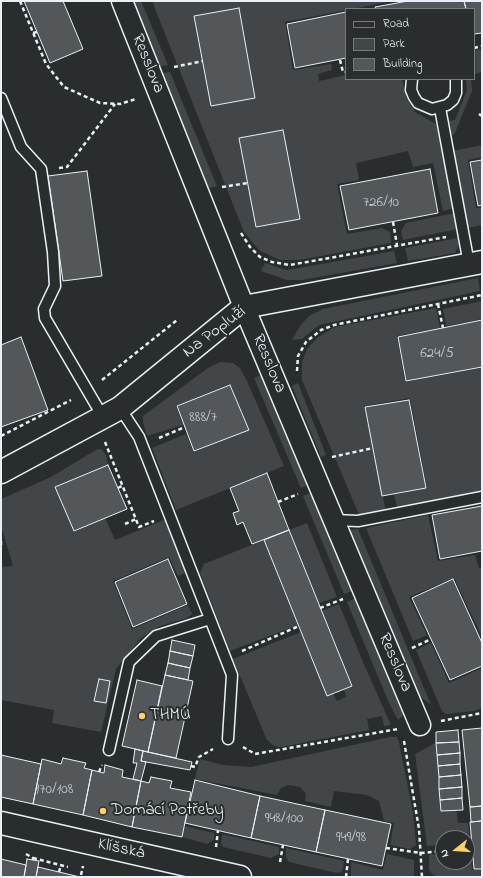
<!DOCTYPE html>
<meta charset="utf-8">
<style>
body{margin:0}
#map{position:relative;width:483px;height:878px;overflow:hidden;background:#2a2d2e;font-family:"Indie Flower",sans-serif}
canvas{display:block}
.frame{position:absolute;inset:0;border:2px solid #e8f1f8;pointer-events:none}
.legend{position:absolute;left:345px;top:8px;width:130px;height:72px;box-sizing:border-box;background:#2a2d2e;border:1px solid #767b7f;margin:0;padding:5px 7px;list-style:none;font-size:12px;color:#e8f1f8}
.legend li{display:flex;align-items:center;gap:8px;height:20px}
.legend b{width:20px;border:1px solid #767b7f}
.north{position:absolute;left:435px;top:830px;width:40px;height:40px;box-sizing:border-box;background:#2a2d2e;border:1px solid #767b7f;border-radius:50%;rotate:253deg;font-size:11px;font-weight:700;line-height:16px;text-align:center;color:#e8f1f8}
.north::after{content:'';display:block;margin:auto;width:14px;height:18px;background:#ffd166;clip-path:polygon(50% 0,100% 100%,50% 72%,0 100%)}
</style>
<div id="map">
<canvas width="483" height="878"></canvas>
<div class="frame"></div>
<ul class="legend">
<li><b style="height:5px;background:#2a2d2e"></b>Road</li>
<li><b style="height:11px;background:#424648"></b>Park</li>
<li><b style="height:11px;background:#535759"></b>Building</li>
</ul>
<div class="north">N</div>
</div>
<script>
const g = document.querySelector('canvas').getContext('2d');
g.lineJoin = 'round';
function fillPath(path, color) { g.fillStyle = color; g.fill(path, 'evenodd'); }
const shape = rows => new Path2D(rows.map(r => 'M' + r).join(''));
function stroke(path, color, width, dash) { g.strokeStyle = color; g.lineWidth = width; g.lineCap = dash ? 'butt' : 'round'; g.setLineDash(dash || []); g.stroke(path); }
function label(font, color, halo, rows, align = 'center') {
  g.font = font + ' "Indie Flower",sans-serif'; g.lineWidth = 4; g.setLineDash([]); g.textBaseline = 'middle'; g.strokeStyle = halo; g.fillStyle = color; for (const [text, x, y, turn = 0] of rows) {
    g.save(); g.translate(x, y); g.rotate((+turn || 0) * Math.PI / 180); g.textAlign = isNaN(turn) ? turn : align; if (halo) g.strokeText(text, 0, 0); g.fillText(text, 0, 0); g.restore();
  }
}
const green = shape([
 [133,1,141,1,168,65,160,66],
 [152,1,393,1,285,22,293,70,331,64,332,70,318,74,319,81,346,75,346,79,402,79,407,99,415,112,436,124,454,208,443,211,433,163,413,167,408,151,356,163,359,180,337,184,347,234,382,228,390,232,391,243,299,260,280,260,260,251,244,232],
 [239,8,255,98,211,105],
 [283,130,300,219,257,227,240,138],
 [482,49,482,72,474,74,474,50],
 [170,72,217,186,209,188,163,73],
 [466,79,471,79,472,91,454,135,451,134,449,121,455,120,467,90],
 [482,145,482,157,468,160,476,208,482,208,482,225,468,228,453,151],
 [455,213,458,229,403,240,401,231,406,223],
 [458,238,460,244,455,253,408,261,405,248],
 [394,251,397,263,302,280,287,280,261,271,265,263,286,270,299,268],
 [478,278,480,291,319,325,302,339,292,340,300,326,309,316,323,309],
 [482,301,482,319,446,326,443,309],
 [436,308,440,328,397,336,405,382,482,368,482,494,398,510,394,495,427,488,410,398,364,406,386,512,360,517,302,380,302,362,307,349,317,338,335,327],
 [220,362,233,363,240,368,247,381,284,466,176,510,152,448,186,434,194,452,249,429,230,384,176,406,183,425,147,436,143,422,143,416,208,368],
 [264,374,309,485,301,488,254,378],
 [298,383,326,455,321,457,292,386],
 [101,449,106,455,108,465,55,487,74,531,105,518,115,540,166,519,187,572,178,576,169,557,113,581,132,629,188,605,192,614,187,618,160,626,141,638,116,669,101,732,52,723,54,710,1,700,1,567,13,566,1,526,1,499,49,478,96,450],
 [313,492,352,591,344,594,303,496],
 [428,515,438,561,475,555,479,568,482,568,482,637,454,578,409,597,427,635,413,641,366,528],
 [307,523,337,597,319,603,289,530],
 [358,529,431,705,417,694,349,530],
 [264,540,298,625,230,651,200,573,204,564],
 [356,598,383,666,402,708,404,715,398,720,389,703,347,602],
 [339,604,363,662,391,725,384,726,382,716,367,719,369,730,281,747,274,746,267,740,233,659,301,632,337,701,346,697,344,689,352,685,322,611],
 [431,643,449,683,482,668,482,708,474,711,446,714,442,711,416,650],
 [448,736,458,823,468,823,470,842,467,842,467,838,443,838,443,845,427,846,415,754],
 [390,737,397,737,399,742,413,813,416,845,410,849,390,845,394,823,384,821,379,801,367,795,334,791,331,807,305,801,306,794,300,787,288,785,281,788,277,795,195,779,200,759,223,765,251,767],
 [184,826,214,833,214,840,207,844,182,837],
 [222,834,279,847,279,854,271,858,223,847,221,843],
 [286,848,344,861,343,869,341,872,337,873,289,862,286,857],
 [470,850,472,870,482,870,482,877,437,877,432,874,429,870,429,855,443,853,443,862,467,862,467,851],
 [387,854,414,860,414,877,351,876,351,862,383,870]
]);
const building = shape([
 [24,1,63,1,83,49,50,63,24,1],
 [408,1,464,1,466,9,376,9,375,7,408,1],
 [464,1,482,1,482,33,474,34,474,9,466,9,464,1],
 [239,8,255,98,211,106,194,16,239,8],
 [346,12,346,58,295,68,287,24,346,12],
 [283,130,300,219,256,227,239,138,283,130],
 [482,160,482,205,478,206,470,162,482,160],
 [430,169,438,213,349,230,340,186,430,169],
 [87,171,102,276,63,281,48,176,87,171],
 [482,320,482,367,406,381,398,337,482,320],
 [21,337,48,410,1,427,1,345,21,337],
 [230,385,249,430,194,451,177,406,230,385],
 [409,400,426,488,382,496,365,407,409,400],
 [108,465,127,509,74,531,55,487,108,465],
 [267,473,289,530,252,544,243,522,237,525,233,513,239,511,230,488,267,473],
 [482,506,482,551,440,559,432,515,482,506],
 [289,530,352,686,327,696,264,540,289,530],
 [168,559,187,604,133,627,115,582,168,559],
 [453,579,482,643,482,666,450,680,412,598,453,579],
 [172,640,195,645,193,656,170,651,172,640],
 [170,651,193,656,190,668,168,663,170,651],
 [168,663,190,668,188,680,165,675,168,663],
 [165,675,193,681,176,758,148,752,165,675],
 [99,679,110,681,106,703,94,701,99,679],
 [137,680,162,686,148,752,122,746,137,680],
 [482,728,482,806,470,807,462,730,482,728],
 [458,730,459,742,436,743,436,732,458,730],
 [459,742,460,753,437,755,436,743,459,742],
 [135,749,143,751,141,761,146,762,141,781,133,779,137,763,133,763,135,749],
 [143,751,192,762,190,770,141,761,143,751],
 [460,753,460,764,438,766,437,755,460,753],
 [1,755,41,764,33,804,1,797,1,755],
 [63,758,86,763,84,768,92,770,83,815,33,804,42,759,61,764,63,758],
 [460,764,461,775,439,777,438,766,460,764],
 [105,765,123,770,122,777,141,781,132,827,83,815,92,770,104,773,105,765],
 [461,775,462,787,439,789,439,777,461,775],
 [151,777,172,781,170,788,191,792,182,837,132,827,141,781,149,783,151,777],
 [195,780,260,796,251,838,185,823,195,780],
 [462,787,462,798,440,800,439,789,462,787],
 [260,796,325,810,316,852,251,838,260,796],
 [462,798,463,810,441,811,440,800,462,798],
 [482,806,482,821,471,822,470,807,482,806],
 [325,810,391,824,382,866,316,852,325,810],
 [482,821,482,869,474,869,470,822,482,821],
 [1,859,26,865,24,877,1,877,1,859],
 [27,859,39,861,36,877,24,877,27,859],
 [38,867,80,877,36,877,38,867]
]);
const path = shape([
 [20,1,46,64,64,87,100,103,120,104,136,99],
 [33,33,37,32],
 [474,48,482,46],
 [340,60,343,72,346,72],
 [174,67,203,61],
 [479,114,482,116],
 [59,168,67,167,115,104],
 [222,187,248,183],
 [393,222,397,245],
 [241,233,250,247,260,257,272,262,290,265,446,237],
 [438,304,443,328],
 [297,371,298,356,306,342,321,330,334,325,482,295],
 [102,380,177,320],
 [1,436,71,400],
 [159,438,185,427],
 [105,442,139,527,154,521],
 [332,457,373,448],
 [118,488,122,486],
 [278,502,298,494],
 [125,524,136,519],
 [1,541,1,546],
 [320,608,343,599],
 [412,648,431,639],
 [242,651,299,626],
 [441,721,482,713],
 [404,741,419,829,422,877],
 [243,747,255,754,398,729],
 [191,766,195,767,199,757,213,749],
 [99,772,102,765],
 [216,847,218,830],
 [467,847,472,847],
 [386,848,421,853,443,851],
 [26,854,33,858,33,860],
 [33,858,68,867],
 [280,862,283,845],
 [59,872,61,865],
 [81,875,83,866],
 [346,877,348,859]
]);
const lane = shape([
 [412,79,411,90,414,97,418,103,432,109,447,105,453,100,456,93,456,79],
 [1,98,21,147,41,169,53,252,55,286,44,309,45,318,103,417],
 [440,108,469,264],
 [120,408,139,437,232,675,228,739],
 [334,520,358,521,482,497],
 [109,750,129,662,156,636,210,619]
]);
const street = shape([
 [122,1,244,307,420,725]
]);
const secondary = shape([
 [1,472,120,408,244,307,482,262],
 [1,823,240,877]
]);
const markers = [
 [142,716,4,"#ffd166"],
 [103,811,4,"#ffd166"]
];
const numberNames = [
 ["726/10",381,204],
 ["624/5",437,355],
 ["888/7",203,419],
 ["170/108",54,791],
 ["948/100",284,820],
 ["949/98",351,839]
];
const streetNames = [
 ["Resslova",147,64,68],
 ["Na Popluží",215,333,-37],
 ["Resslova",268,364,67],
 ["Resslova",394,663,67],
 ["Klíšská",121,850,12]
];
const poiNames = [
 ["THMÚ",150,716],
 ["Domácí Potřeby",111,811]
];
fillPath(green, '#424648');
fillPath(building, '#535759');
stroke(building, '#e8f1f8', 1);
stroke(lane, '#e8f1f8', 13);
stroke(street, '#e8f1f8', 23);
stroke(secondary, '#e8f1f8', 25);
stroke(path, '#e8f1f8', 2.5, [4, 3]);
stroke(lane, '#2a2d2e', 10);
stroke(street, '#2a2d2e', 20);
stroke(secondary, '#2a2d2e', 22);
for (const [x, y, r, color] of markers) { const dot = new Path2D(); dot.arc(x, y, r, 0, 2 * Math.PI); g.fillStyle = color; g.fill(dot); stroke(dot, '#2a2d2e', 1.5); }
label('15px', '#c3cad0', null, numberNames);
label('17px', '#e8f1f8', '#2a2d2e', streetNames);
label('17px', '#e8f1f8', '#2a2d2e', poiNames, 'left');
</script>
